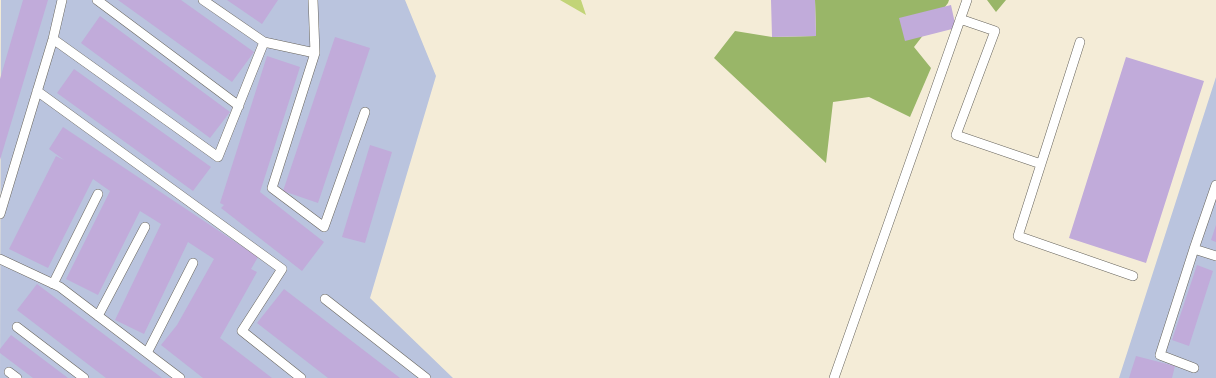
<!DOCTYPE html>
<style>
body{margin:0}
canvas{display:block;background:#f4ecd7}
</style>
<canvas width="1216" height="378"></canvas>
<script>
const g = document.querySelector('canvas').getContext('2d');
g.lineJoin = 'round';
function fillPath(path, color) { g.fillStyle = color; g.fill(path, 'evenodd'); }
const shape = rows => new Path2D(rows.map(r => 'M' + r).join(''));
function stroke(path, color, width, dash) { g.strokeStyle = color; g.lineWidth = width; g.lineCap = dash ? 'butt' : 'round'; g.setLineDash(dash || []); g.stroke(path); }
const industrial = shape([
 [1,0,405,0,436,76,370,298,453,378,0,378],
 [1216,77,1216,378,1119,378,1148,288]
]);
const green = shape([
 [560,0,581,0,586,15]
]);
const forest = shape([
 [815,0,949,0,948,3,914,47,931,68,910,117,869,97,833,102,826,163,714,58,735,31,772,37,816,36],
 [987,0,1006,0,996,12]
]);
const building = shape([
 [23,0,48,0,0,160,0,79],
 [118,0,181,0,254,52,232,82],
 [227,0,278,0,262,24],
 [771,0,815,0,816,36,772,37],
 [951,5,956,28,905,41,899,18],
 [100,16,230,112,210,138,81,43],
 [335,37,370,48,318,203,283,191],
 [267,56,300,67,260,192,324,242,302,271,221,208,224,205,220,203],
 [1126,57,1204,81,1146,263,1069,238],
 [74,69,211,167,193,191,57,93],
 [63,127,258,257,251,269,257,272,220,338,272,378,203,378,161,345,177,325,214,259,188,242,144,334,115,320,161,224,140,211,98,295,66,279,110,191,93,179,48,268,9,249,56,156,64,160,49,149],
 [370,145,392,152,365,243,342,237],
 [1216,225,1216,242,1211,240],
 [1197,265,1213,271,1189,346,1172,340],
 [37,284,162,378,106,378,17,310],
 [284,289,400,378,328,378,257,323],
 [11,335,68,378,33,378,0,353,0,349],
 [1136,356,1175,366,1172,378,1129,378]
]);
const lane = shape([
 [97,0,239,106],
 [203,0,264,42,315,53,272,188,324,227,365,112],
 [313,0,315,53],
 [960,19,995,31,956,135,1041,164,1080,42],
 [53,39,218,157,264,42],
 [37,91,282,269,242,331,301,378],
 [1041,164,1018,236,1133,276],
 [0,214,53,39,62,0],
 [1194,249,1216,185],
 [0,259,60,287,180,378],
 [53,284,98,194],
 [325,299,426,378],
 [98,316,145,227],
 [17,327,84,378],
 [147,353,193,263],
 [1194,368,1160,355,1194,249,1216,256],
 [9,372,17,378],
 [834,378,967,0]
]);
fillPath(industrial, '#bac4de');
fillPath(green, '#c2d477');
fillPath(forest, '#99b668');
fillPath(building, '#c1abda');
stroke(lane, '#68655d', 10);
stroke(lane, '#fff', 9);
</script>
